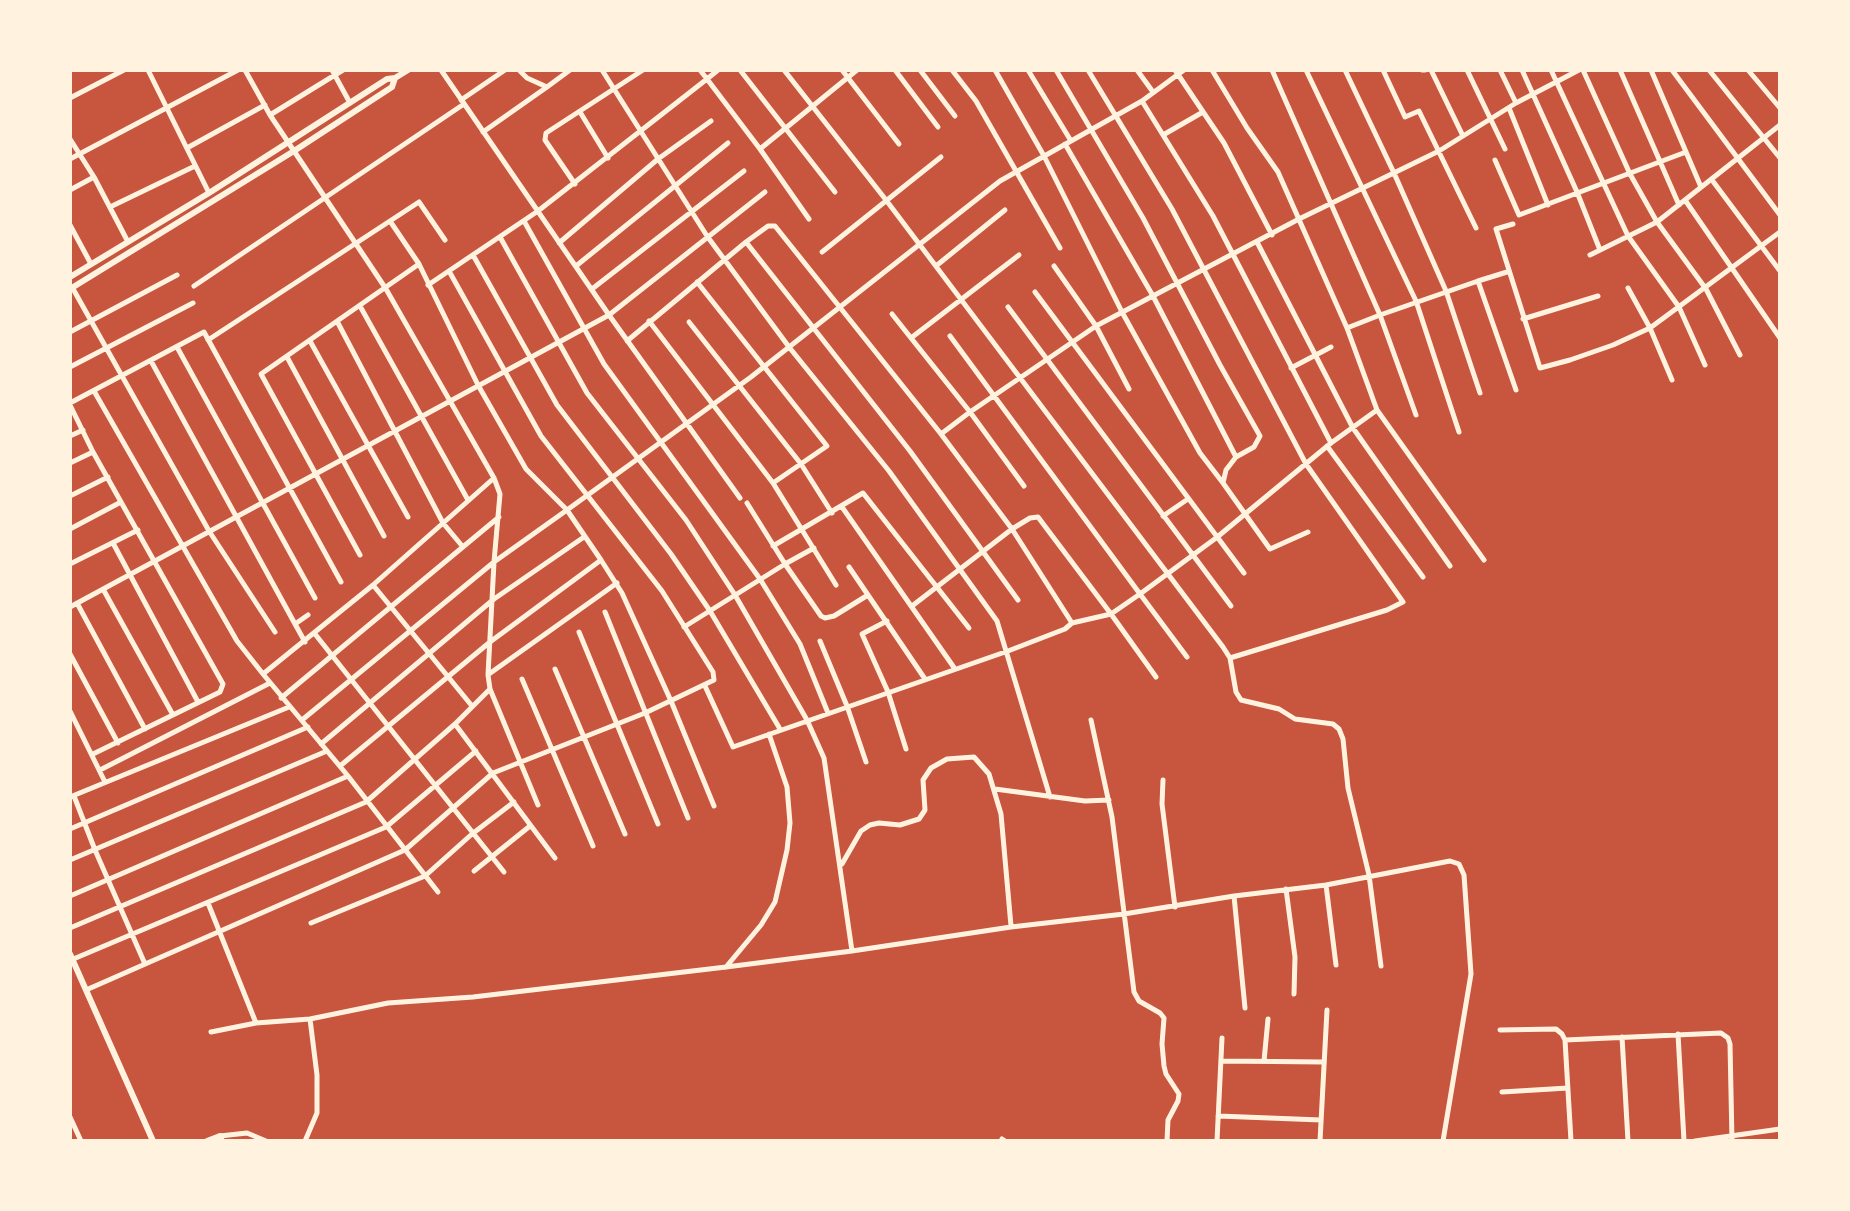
<!DOCTYPE html>
<style>
body{margin:0}
#map{position:relative;width:1850px;height:1211px;overflow:hidden;background:#c8553d;font-family:Lato,sans-serif}
canvas{display:block}
.frame{position:absolute;inset:0;border:72px solid #fff3e0;pointer-events:none}
</style>
<div id="map">
<canvas width="1850" height="1211"></canvas>
<div class="frame"></div>
</div>
<script>
const g = document.querySelector('canvas').getContext('2d');
g.lineJoin = 'round';
const shape = rows => new Path2D(rows.map(r => 'M' + r).join(''));
function stroke(path, color, width, dash) { g.strokeStyle = color; g.lineWidth = width; g.lineCap = dash ? 'butt' : 'round'; g.setLineDash(dash || []); g.stroke(path); }
const minor = shape([
 [148,70,209,193],
 [332,70,350,103],
 [441,70,609,315,740,498],
 [519,70,527,78,547,87,570,70],
 [602,70,707,236,789,347,889,471,997,621,1050,797],
 [700,70,707,79,718,70],
 [740,70,835,192],
 [784,70,886,200,1223,647,1230,658,1236,692,1241,700,1279,709,1295,719,1333,724,1339,729,1343,739,1348,788,1369,875,1381,966],
 [842,70,899,144],
 [895,70,938,127],
 [920,70,955,116],
 [952,70,976,101,1060,248],
 [995,70,1044,156,1122,312,1200,453,1223,483],
 [1028,70,1071,141],
 [1056,70,1143,218,1220,365,1260,436,1254,447,1236,457,1226,470,1223,483,1270,549,1308,532],
 [1088,70,1172,209,1306,464,1403,602,1387,610,1230,658],
 [1137,70,1153,92],
 [1175,70,1224,143,1272,235],
 [1272,70,1380,315,1478,281,1516,390],
 [1306,70,1416,301,1459,432],
 [1345,70,1394,173,1446,291,1480,393],
 [1383,70,1405,117,1419,111,1476,228],
 [1422,70,1425,70],
 [1431,70,1463,136],
 [1467,70,1505,149],
 [1500,70,1516,103],
 [1522,70,1577,192,1600,250],
 [1551,70,1628,236,1679,307,1705,365],
 [1583,70,1630,174,1657,222,1706,289,1740,355],
 [1620,70,1679,205],
 [1651,70,1701,187],
 [1672,70,1780,215],
 [1709,70,1780,158],
 [1748,70,1780,108],
 [70,98,124,70],
 [461,100,505,70],
 [1142,101,1213,216,1331,443],
 [1509,108,1548,205],
 [580,112,608,158],
 [270,115,343,70],
 [483,132,547,87],
 [1163,135,1203,112],
 [70,139,94,177,128,242],
 [1065,144,1153,296,1236,457],
 [187,148,265,105],
 [760,149,809,219],
 [70,159,238,70],
 [1495,160,1519,215,1686,152],
 [1712,180,1780,271],
 [575,184,545,140,546,133,643,70],
 [70,190,94,177],
 [1685,200,1780,338],
 [110,207,195,166],
 [390,221,419,264,478,385,526,469,567,510,751,377,1000,181,1142,101,1184,70],
 [524,221,604,364,760,579,800,644,828,713],
 [1513,224,1496,229,1540,368,1570,360,1613,345,1650,328,1780,232],
 [70,225,91,264],
 [500,237,587,393,686,520,735,595,807,720,824,758,852,951],
 [746,242,910,451,1018,600],
 [1257,242,1353,428,1450,566],
 [559,243,658,159,711,121],
 [822,252,941,157],
 [473,255,557,405,671,554,710,611,780,729],
 [1019,255,911,338,970,412,1024,486],
 [1590,255,1657,222,1780,125],
 [576,266,728,143],
 [936,266,1005,210],
 [1054,266,1096,326,1129,389],
 [1478,281,1507,272],
 [697,282,827,446,773,483],
 [428,285,538,211,707,79,760,149,857,70],
 [194,286,464,104],
 [72,287,209,531,275,632],
 [1628,288,1650,328,1672,380],
 [592,289,744,171],
 [1035,292,1244,573],
 [360,306,468,500],
 [1008,307,1231,606],
 [892,314,911,338],
 [1523,319,1598,296],
 [649,321,773,483,836,585],
 [689,322,801,464,832,513],
 [338,323,443,523,463,547],
 [1347,328,1380,315,1416,415],
 [70,332,177,275],
 [208,340,419,202,445,240],
 [310,341,408,517],
 [627,341,746,242,768,226,775,226,941,434,1012,529,1072,623],
 [177,347,315,598],
 [287,357,384,536],
 [151,361,295,624],
 [70,367,193,303],
 [1291,368,1331,347],
 [94,391,237,641,263,674],
 [70,403,204,332,341,582],
 [70,405,93,452,223,684,220,692,93,754],
 [1377,410,1484,560],
 [941,434,970,412,1096,326,1299,219,1439,151,1516,103,1579,70],
 [70,436,83,430],
 [1327,446,1423,577],
 [70,463,93,452],
 [70,496,108,477],
 [842,507,955,669],
 [1163,516,1188,499],
 [70,529,121,502],
 [113,543,198,702],
 [773,546,863,493,969,628],
 [814,548,785,564,821,616,825,618,834,616,868,595],
 [360,555,261,374,419,264],
 [70,564,138,530],
 [849,567,925,679],
 [373,585,472,706],
 [103,589,173,715],
 [77,603,145,729],
 [912,606,1012,529,1030,518,1038,517,1111,614,1140,594,950,336],
 [70,607,609,315,765,192],
 [605,612,688,818],
 [887,621,862,634,888,692,906,749],
 [684,627,785,564,747,503],
 [579,632,658,824],
 [315,634,504,872],
 [820,641,847,706,866,762],
 [305,642,295,624,308,615],
 [70,654,118,743],
 [1187,657,1140,594,1216,538,1331,443,1377,410,1347,328,1278,172,1247,128,1212,70],
 [555,669,625,834],
 [489,674,617,583],
 [522,679,593,846],
 [705,686,733,747,1008,651,1065,629,1072,623,1111,614,1156,677],
 [490,689,538,805],
 [281,698,499,517],
 [70,711,105,782],
 [302,720,494,562,567,510,601,560],
 [1091,720,1112,817,1134,992,1139,1001,1160,1013,1164,1018,1162,1044,1164,1066,1166,1074,1179,1094,1178,1101,1168,1120,1167,1141],
 [455,724,555,858],
 [321,744,494,599,584,537],
 [340,766,490,642,601,560,622,593,671,701,714,806],
 [100,770,270,683],
 [1163,780,1162,804,1175,907],
 [995,789,1085,801,1109,800],
 [74,796,95,850,145,964],
 [70,797,289,707],
 [70,829,308,727],
 [70,860,327,751],
 [842,864,861,831,870,825,879,823,900,825,919,819,925,810,923,780,931,768,947,759,974,757,989,774,1001,814,1011,926],
 [474,871,530,826],
 [1326,885,1336,965],
 [1286,889,1295,957,1294,994],
 [438,892,348,776,263,674,373,585,494,478],
 [70,896,348,776],
 [1234,896,1245,1008],
 [208,903,256,1023],
 [311,923,425,876,472,834,514,802],
 [70,928,366,802,455,724,490,689,488,675,494,562,500,494,494,478,386,289,270,115,245,70],
 [71,960,386,827,476,751],
 [726,967,761,925,775,902,787,850,790,823,787,787,769,734],
 [86,990,405,850,493,773,645,713,714,680,713,672,662,591,541,436,449,271],
 [1500,1030,1556,1029,1562,1034,1565,1040,1571,1141],
 [211,1032,256,1023,310,1019],
 [1678,1034,1684,1141],
 [1622,1037,1628,1141],
 [1565,1040,1721,1033,1728,1038,1730,1044,1732,1141],
 [1221,1061,1324,1062],
 [1264,1061,1268,1019],
 [1502,1092,1568,1088],
 [1218,1116,1321,1120],
 [70,1117,81,1141],
 [220,1136,247,1133,266,1141],
 [1002,1139,1005,1141],
 [305,1141,317,1113,317,1075,310,1019,388,1003,473,997,726,967,852,951,1011,927,1124,914,1234,896,1326,885,1450,861,1459,864,1464,875,1471,974,1443,1141],
 [1217,1141,1222,1038],
 [1320,1141,1327,1010],
 [1695,1141,1780,1129]
]);
const tertiary = shape([
 [70,277,209,193,387,79,395,78],
 [70,289,294,151,392,87,395,78,408,70],
 [70,954,153,1141],
 [207,1141,220,1136,222,1141]
]);
stroke(minor, '#fff3e0', 5);
stroke(tertiary, '#fff3e0', 6);
</script>
